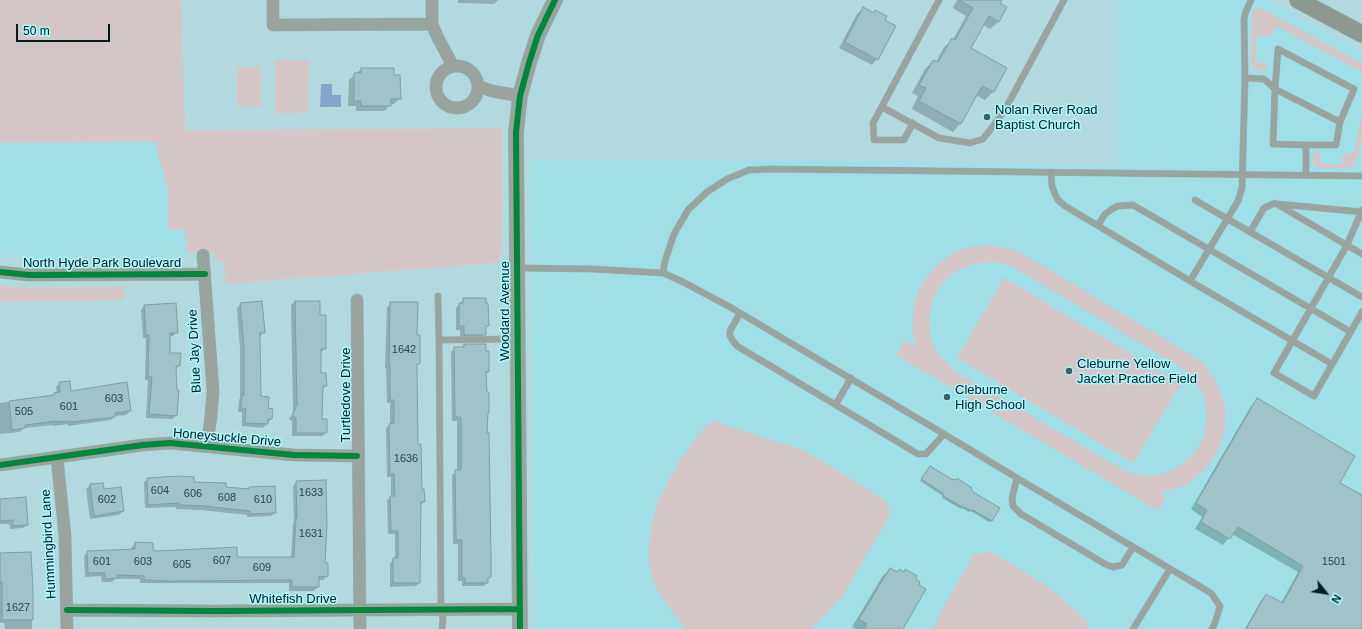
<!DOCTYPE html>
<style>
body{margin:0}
#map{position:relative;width:1362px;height:629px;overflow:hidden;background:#b2dade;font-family:Helvetica,sans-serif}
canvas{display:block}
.north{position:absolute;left:1306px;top:573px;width:40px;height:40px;-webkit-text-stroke:3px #adf6fd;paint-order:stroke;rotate:120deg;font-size:11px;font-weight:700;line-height:16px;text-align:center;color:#001e21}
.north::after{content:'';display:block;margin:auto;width:14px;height:18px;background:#001e21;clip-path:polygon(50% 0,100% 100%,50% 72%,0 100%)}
.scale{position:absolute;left:16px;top:24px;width:94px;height:18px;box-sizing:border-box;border:2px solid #001e21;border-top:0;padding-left:5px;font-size:12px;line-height:14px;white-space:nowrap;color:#001e21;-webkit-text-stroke:3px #adf6fd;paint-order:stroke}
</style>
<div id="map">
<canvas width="1362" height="629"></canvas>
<div class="north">N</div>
<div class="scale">50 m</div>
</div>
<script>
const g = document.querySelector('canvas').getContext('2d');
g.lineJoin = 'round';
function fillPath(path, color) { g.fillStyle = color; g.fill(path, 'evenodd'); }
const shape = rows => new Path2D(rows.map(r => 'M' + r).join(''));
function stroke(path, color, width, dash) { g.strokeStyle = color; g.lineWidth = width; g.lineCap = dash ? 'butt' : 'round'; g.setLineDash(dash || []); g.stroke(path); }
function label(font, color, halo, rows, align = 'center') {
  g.font = font + ' Helvetica,sans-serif'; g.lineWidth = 3; g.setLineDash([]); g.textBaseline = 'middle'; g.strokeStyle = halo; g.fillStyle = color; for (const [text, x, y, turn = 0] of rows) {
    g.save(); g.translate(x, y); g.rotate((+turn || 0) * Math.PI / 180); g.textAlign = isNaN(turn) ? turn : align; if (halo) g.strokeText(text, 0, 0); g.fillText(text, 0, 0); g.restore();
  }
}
const built = shape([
 [1119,0,1267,0,1362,51,1362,629,535,629,529,160,832,160,1119,165],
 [157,142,157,147,168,188,168,230,184,229,186,241,186,255,37,258,9,255,0,252,0,143]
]);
const green = shape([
 [0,0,181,0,185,130,502,128,502,250,498,263,226,284,224,262,219,261,215,259,213,254,214,252,186,253,186,241,184,229,168,230,168,188,158,156,157,142,0,143],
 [1258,7,1362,63,1362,72,1277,26,1270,36,1256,36,1256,62,1267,63,1267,64,1265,71,1257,70,1251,65,1251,36,1252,13,1254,10],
 [275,60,309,60,309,113,275,114],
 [261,66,261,107,237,107,237,67],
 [1362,118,1362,133,1358,156,1355,163,1350,167,1344,168,1319,168,1315,166,1313,163,1313,155,1315,152,1320,153,1321,164,1342,164,1343,153,1354,153,1356,138],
 [988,245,1007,248,1019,252,1030,258,1188,353,1200,361,1213,376,1221,391,1225,409,1225,425,1221,444,1213,460,1198,476,1188,483,1178,488,1161,493,1166,496,1158,511,896,355,904,340,916,347,912,328,914,305,919,289,932,270,943,260,957,252,968,248],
 [989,262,1001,263,1013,267,1180,367,1187,372,1201,390,1205,403,1207,416,1203,437,1199,446,1190,457,1180,466,1163,474,1148,476,1127,472,955,371,947,364,937,352,930,335,929,319,932,302,940,286,953,273,973,264],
 [1004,278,1181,384,1133,463,957,358],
 [0,285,8,287,30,288,123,287,125,300,0,302],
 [713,421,805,451,887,501,890,515,842,597,811,629,686,629,666,604,656,587,651,573,648,557,651,527,657,503,680,459,702,430],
 [990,551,1047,586,1090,623,1085,629,933,629,940,613,974,555]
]);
const water = shape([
 [321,84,332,84,332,95,341,95,341,107,320,107]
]);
const shadow = shape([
 [458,0,498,0,494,4,458,3],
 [957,0,1001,0,999,3,998,22,990,29,983,25,970,49,1006,69,993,92,985,100,976,95,960,124,953,132,912,109,918,96,912,93,925,69,933,61,936,62,944,47,953,40,966,16,953,8],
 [863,9,873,14,875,11,884,20,877,59,872,65,839,48,857,14],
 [361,69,393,76,400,98,394,104,390,104,385,111,356,111,356,106,348,106,349,80],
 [464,299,488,325,485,328,485,334,481,338,460,339,460,330,456,330,456,308],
 [295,302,318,316,325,349,320,353,320,374,326,386,322,389,321,420,326,432,323,436,292,436,292,421,289,419,292,415,293,410,291,305],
 [391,303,416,336,419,364,416,366,417,445,421,491,424,502,420,506,419,583,416,586,390,587,390,563,395,559,395,534,388,534,387,500,391,497,391,477,387,477,386,428,390,424,390,403,387,403,386,368,385,368,387,307],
 [241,304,264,332,260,336,260,397,272,418,263,428,242,426,242,412,238,412,239,400,240,398,240,349,237,308],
 [144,306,177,332,173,336,169,337,169,354,179,366,175,370,176,415,173,419,146,418,148,380,145,380,146,338,143,338,141,310],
 [464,345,488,372,485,375,490,577,487,579,487,582,484,586,462,586,462,581,458,581,458,544,453,544,452,475,457,471,457,421,452,421,451,352,455,348,461,348],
 [60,383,71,392,130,411,126,415,115,416,111,420,68,426,68,424,53,426,53,425,24,428,20,432,0,434,0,403,52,396,57,394,56,387],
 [1257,400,1339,483,1362,496,1362,629,1245,629,1260,602,1266,595,1281,603,1298,572,1232,534,1223,545,1195,529,1202,517,1191,509,1251,406],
 [929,469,970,490,998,508,991,521,989,522,971,511,969,512,962,508,961,509,942,498,943,496,920,481],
 [148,479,225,487,275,512,271,516,247,517,247,515,201,510,176,509,176,507,145,508,144,482],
 [297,482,327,576,323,580,318,580,318,587,314,591,289,591,289,583,140,583,140,579,115,579,112,582,102,582,101,576,85,577,84,556,88,552,131,550,132,547,135,543,157,552,236,558,291,558,293,523,294,522,293,486],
 [102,484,103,491,123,511,119,515,90,519,86,489,90,485],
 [0,500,27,525,23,528,10,529,9,524,0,524],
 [0,554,32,590,32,629,5,629,4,623,0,623],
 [890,569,897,573,903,573,905,570,901,629,856,629,852,627,882,577]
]);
const building = shape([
 [959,0,1002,0,1000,3,1007,7,999,22,989,16,971,48,1007,68,994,92,982,86,961,124,919,101,926,88,919,85,933,60,938,62,952,38,955,40,973,8,959,0],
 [863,7,874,13,875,10,887,16,885,20,896,26,878,60,845,42,863,7],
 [361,68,394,68,394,75,400,75,401,99,391,99,391,106,361,106,361,101,354,101,354,73,361,73,361,68],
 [463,298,486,298,486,303,488,303,489,326,486,326,486,335,464,335,464,326,459,326,459,303,463,303,463,298],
 [262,301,265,333,260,333,261,396,269,397,268,408,273,409,272,419,268,419,268,424,245,423,246,409,241,408,242,395,244,395,244,345,240,303,262,301],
 [295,301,320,301,320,315,326,315,326,349,321,349,321,373,326,373,327,386,323,386,322,419,327,419,327,433,296,433,296,418,292,415,295,410,296,406,297,406,295,301],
 [390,302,418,302,417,335,420,335,420,364,417,364,418,444,421,444,422,489,424,489,425,502,421,502,420,583,393,583,393,558,398,558,398,531,391,531,390,496,395,496,394,474,390,474,389,436,389,424,394,423,394,400,390,400,390,365,389,365,390,302],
 [176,303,178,333,170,333,170,353,181,353,180,366,176,366,177,390,179,390,177,416,149,414,152,377,148,377,149,335,146,335,144,305,176,303],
 [464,344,486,344,486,351,489,351,489,372,486,372,487,392,489,392,489,413,488,413,487,433,489,432,491,556,491,577,488,578,488,583,465,583,465,578,462,578,462,540,456,540,455,470,461,470,461,417,455,417,454,347,464,347,464,344],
 [70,381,71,391,127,382,131,411,115,413,115,417,71,422,71,421,57,422,57,421,25,425,25,428,12,430,9,401,54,395,54,393,60,392,59,382,70,381],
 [1257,398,1355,456,1340,483,1362,495,1362,629,1246,629,1266,594,1283,603,1303,566,1238,527,1230,539,1201,522,1207,510,1196,503,1257,398],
 [930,466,953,480,953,479,956,480,957,478,972,488,971,489,973,492,1000,508,992,521,973,510,972,511,964,507,964,508,943,496,944,494,921,479,930,466],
 [179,476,194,477,194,482,226,483,226,487,249,489,249,487,275,486,276,513,250,514,250,511,205,506,179,505,179,503,148,505,147,478,179,476],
 [326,480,327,524,325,563,328,563,328,577,319,576,319,587,292,587,292,580,167,581,144,580,144,576,117,575,117,578,105,579,105,573,88,573,87,551,135,549,135,542,153,543,153,550,157,551,237,547,237,557,294,557,296,518,297,518,296,481,326,480],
 [103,483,104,489,121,487,124,511,94,516,90,484,103,483],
 [26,497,28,525,13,526,13,520,0,521,0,499,26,497],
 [31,552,33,590,33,620,2,620,2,582,0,582,0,553,31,552],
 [890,568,897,572,899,569,904,572,905,569,917,576,916,579,920,582,919,585,926,589,903,629,864,629,867,624,859,619,890,568]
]);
const service = shape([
 [1245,78,1264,79,1275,89,1278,49,1354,89,1340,122],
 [882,107,939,138,970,143,983,139,997,121,1008,104,1064,0],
 [913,123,904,140,874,140,873,123,939,0],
 [1051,172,1052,186,1055,194,1058,200,1065,206,1190,281,1238,201,1242,188,1245,78,1244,19,1246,11,1251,0],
 [1306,175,1306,145,1273,144,1275,89,1340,122,1336,145,1306,145],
 [1195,200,1362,297],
 [1278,204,1362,212],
 [1362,210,1347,245,1274,373,1314,396,1362,312],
 [1098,225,1105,214,1112,209,1118,206,1133,205,1351,332],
 [1250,232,1264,208,1275,203,1362,254],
 [518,268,592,269,663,273,683,282,730,307,944,434,926,454,918,454,737,346,733,341,730,336,730,331,740,313],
 [663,273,665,261,674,234,688,210,707,192,727,179,749,170,770,169,1362,176],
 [1190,281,1332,364],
 [438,296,439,340],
 [836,404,851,378],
 [944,434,1017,478],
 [1133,547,1122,565,1113,567,1105,564,1021,514,1013,506,1012,498,1017,478,1211,593,1220,606,1215,623,1212,629],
 [442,629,443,619,441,609,439,340,517,339],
 [1133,629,1170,569]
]);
const minor = shape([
 [273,0,273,25,432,24],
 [432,0,432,24,437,36,453,66],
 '436 87a21 21 0 1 1 42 0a21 21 0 1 1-42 0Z',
 [478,86,492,91,520,96],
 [203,255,213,391,211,416,207,446],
 [0,272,29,275,205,274],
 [357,300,360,629],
 [57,458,65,536,67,629],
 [0,465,143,445,170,443,294,455,357,456],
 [67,610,214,611,520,609]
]);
const tertiary = shape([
 [520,629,516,132,520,96,529,63,538,35,555,0]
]);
const secondary = shape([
 [1298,0,1362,34]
]);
const cycleway = shape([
 [0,272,29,275,205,274],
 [0,465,143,445,170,443,294,455,357,456],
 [67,610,214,611,520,609],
 [520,629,516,132,520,96,529,63,538,35,555,0]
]);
const markers = [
 [987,117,4,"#3e6063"],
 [1069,371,4,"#3e6063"],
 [947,397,4,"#3e6063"]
];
const numberNames = [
 ["1642",404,350],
 ["603",114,399],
 ["601",69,407],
 ["505",24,412],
 ["1636",406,459],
 ["604",160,491],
 ["1633",311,493],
 ["606",193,494],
 ["608",227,498],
 ["602",107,500],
 ["610",263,500],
 ["1631",311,534],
 ["607",222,561],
 ["601",102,562],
 ["603",143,562],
 ["1501",1334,562],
 ["605",182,565],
 ["609",262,568],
 ["1627",18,608]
];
const poiNames = [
 ["Nolan River Road",995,110],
 ["Baptist Church",995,125],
 ["Cleburne Yellow",1077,364],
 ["Jacket Practice Field",1077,379],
 ["Cleburne",955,390],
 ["High School",955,405]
];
const streetNames = [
 ["North Hyde Park Boulevard",102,263],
 ["Woodard Avenue",505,311,-90],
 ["Blue Jay Drive",195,351,-93],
 ["Turtledove Drive",346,395,-90],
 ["Honeysuckle Drive",227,438,5],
 ["Hummingbird Lane",49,544,-93],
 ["Whitefish Drive",293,599]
];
fillPath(built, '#9fdfe5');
fillPath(green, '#d4c6c6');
fillPath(water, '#85a5cc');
fillPath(shadow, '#0003');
fillPath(building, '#9fc3c6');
stroke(building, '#7f9fa2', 1);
stroke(service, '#95b6b9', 7);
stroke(minor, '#95b6b9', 13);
stroke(tertiary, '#95b6b9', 16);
stroke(secondary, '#95b6b9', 18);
stroke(service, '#98a49d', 6);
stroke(minor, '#98a49d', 12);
stroke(tertiary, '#98a49d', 15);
stroke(secondary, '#8b9991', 17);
stroke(cycleway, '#00873e', 6);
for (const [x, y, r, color] of markers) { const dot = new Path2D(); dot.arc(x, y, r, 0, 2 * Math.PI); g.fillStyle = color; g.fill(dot); stroke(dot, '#adf6fd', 1.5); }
label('11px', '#28474a', null, numberNames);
label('13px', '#001e21', '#adf6fd', poiNames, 'left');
label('13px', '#001e21', '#adf6fd', streetNames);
</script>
